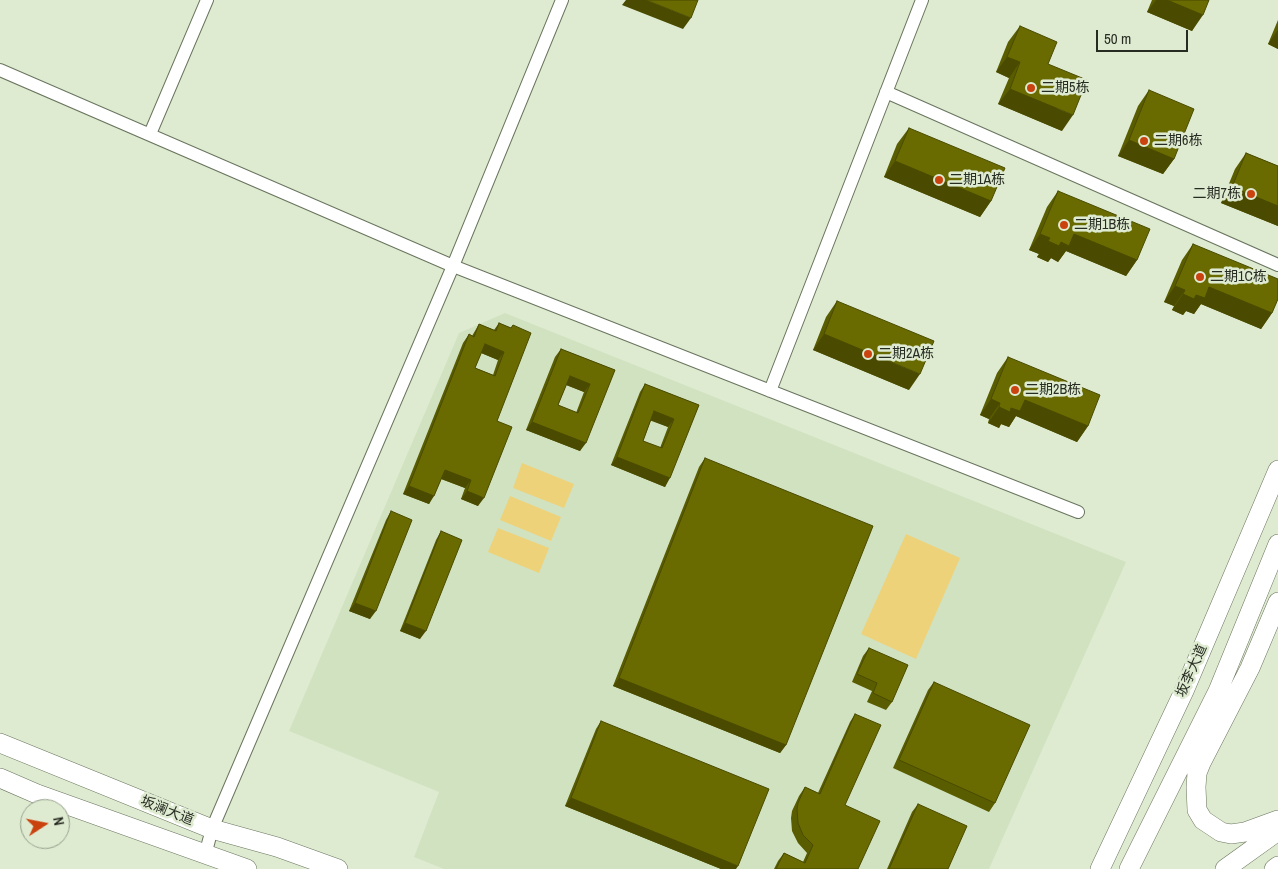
<!DOCTYPE html>
<meta charset="utf-8">
<style>
body{margin:0}
#map{position:relative;width:1278px;height:869px;overflow:hidden;background:#deebd1;font-family:"Archivo Narrow",sans-serif}
canvas{display:block}
.north{position:absolute;left:20px;top:799px;width:50px;height:50px;box-sizing:border-box;background:#deebd1;border:1px solid #959f8b;border-radius:50%;rotate:79deg;font-size:14px;font-weight:700;line-height:20px;text-align:center;color:#272c22}
.north::after{content:'';display:block;margin:auto;width:18px;height:22px;background:#ca420e;clip-path:polygon(50% 0,100% 100%,50% 72%,0 100%)}
.scale{position:absolute;left:1096px;top:30px;width:92px;height:22px;box-sizing:border-box;border:2px solid #272c22;border-top:0;padding-left:6px;font-size:15px;line-height:18px;white-space:nowrap;color:#272c22;-webkit-text-stroke:4px #deebd1;paint-order:stroke}
</style>
<div id="map">
<canvas width="1278" height="869"></canvas>
<div class="north">N</div>
<div class="scale">50 m</div>
</div>
<script>
const g = document.querySelector('canvas').getContext('2d');
g.lineJoin = 'round';
function fillPath(path, color) { g.fillStyle = color; g.fill(path, 'evenodd'); }
const shape = rows => new Path2D(rows.map(r => 'M' + r).join(''));
function stroke(path, color, width, dash) { g.strokeStyle = color; g.lineWidth = width; g.lineCap = dash ? 'butt' : 'round'; g.setLineDash(dash || []); g.stroke(path); }
function label(font, color, halo, rows, align = 'center') {
  g.font = font + ' "Archivo Narrow","Noto Sans SC",sans-serif'; g.lineWidth = 5; g.setLineDash([]); g.textBaseline = 'middle'; g.strokeStyle = halo; g.fillStyle = color; for (const [text, x, y, turn = 0] of rows) {
    g.save(); g.translate(x, y); g.rotate((+turn || 0) * Math.PI / 180); g.textAlign = isNaN(turn) ? turn : align; if (halo) g.strokeText(text, 0, 0); g.fillText(text, 0, 0); g.restore();
  }
}
const built = shape([
 [505,313,1126,562,989,869,444,869,414,857,439,792,289,731,459,333]
]);
const green = shape([
 [522,463,574,484,564,508,513,488],
 [510,496,561,517,551,541,500,520],
 [498,528,549,548,539,573,488,552],
 [906,534,960,558,916,659,861,634]
]);
const minor = shape([
 [0,70,453,266,1078,512],
 [886,92,1278,265],
 [150,134,207,0],
 [770,391,922,0],
 [205,855,212,829,453,266,562,0]
]);
const primary = shape([
 [1278,602,1250,668,1201,763,1197,773,1196,787,1197,810,1203,820,1221,832,1231,834,1245,832,1278,820],
 [0,743,212,829,277,847,338,869],
 [0,778,37,794,247,869],
 [1100,869,1184,691,1278,470],
 [1129,869,1218,691,1278,544],
 [1225,869,1278,831],
 [1274,869,1278,866]
]);
const wall = shape([
 [1152,0,1209,0,1192,31,1147,12],
 [1278,20,1278,49,1268,44],
 [1020,26,1048,64,1062,131,998,104,1009,78,996,72,1008,42],
 [1149,90,1174,159,1163,174,1118,156,1138,106],
 [909,128,991,201,980,217,884,177,897,144],
 [1246,153,1278,166,1278,226,1221,203,1235,169],
 [1058,191,1137,260,1126,276,1066,251,1058,262,1051,258,1048,262,1037,257,1039,254,1029,250,1047,207],
 [1193,244,1272,313,1261,329,1201,304,1194,314,1186,311,1183,315,1172,310,1174,306,1164,302,1182,260],
 [837,301,909,390,813,350,826,317],
 [499,323,511,328,513,325,497,421,478,506,461,499,465,488,441,479,429,504,403,494,463,343,469,334,472,336,479,324,494,330],
 [481,353,498,360,493,375,475,368],
 [561,349,615,370,580,451,526,430,555,357],
 [566,385,584,392,576,413,558,405],
 [1008,357,1088,426,1077,442,1016,416,1009,427,1001,424,999,428,988,423,989,419,980,415,997,373],
 [645,384,699,405,665,487,611,465,640,392],
 [651,420,668,427,660,448,643,441],
 [705,458,786,745,780,753,613,686,699,467],
 [391,511,370,619,349,611,386,520],
 [441,531,420,639,400,631,436,540],
 [869,648,892,702,886,710,867,702,872,691,852,682,863,656],
 [934,682,995,803,989,812,893,768,928,690],
 [855,714,845,805,858,869,774,869,778,861,784,853,803,862,807,853,798,843,792,831,791,818,792,811,799,796,805,787,818,793,850,722],
 [601,721,736,869,721,869,565,806,596,729],
 [918,804,948,869,887,869,912,812]
]);
const shadedWall = shape([
 [626,0,646,0,691,18,683,29,622,5],
 [1156,0,1167,0,1203,15,1192,31,1147,12],
 [1278,30,1278,49,1268,44],
 [1007,57,1020,62,1009,78,996,72],
 [1010,89,1073,115,1062,131,998,104],
 [1129,140,1174,159,1163,174,1118,156],
 [895,161,991,201,980,217,884,177],
 [1232,187,1278,206,1278,226,1221,203],
 [1040,234,1050,238,1039,254,1029,250],
 [1074,234,1137,260,1126,276,1066,251,1058,262,1051,258,1048,262,1037,257,1048,241,1061,242],
 [1175,286,1185,290,1174,306,1164,302],
 [1209,287,1272,313,1261,329,1201,304,1194,314,1186,311,1183,315,1172,310,1183,294,1196,295],
 [824,334,920,374,909,390,813,350],
 [485,344,504,352,498,360,479,352],
 [570,376,590,384,584,392,564,384],
 [991,399,1000,403,989,419,980,415],
 [1025,400,1088,426,1077,442,1016,416,1009,427,1001,424,999,428,988,423,999,407,1011,408],
 [654,411,674,419,668,427,649,420],
 [532,422,586,443,580,451,526,430],
 [617,457,670,478,665,487,611,465],
 [445,470,471,480,465,488,439,478],
 [409,486,434,496,429,504,403,494],
 [467,491,484,498,478,506,461,499],
 [355,603,376,611,370,619,349,611],
 [405,623,426,631,420,639,400,631],
 [619,678,786,745,780,753,613,686],
 [571,798,738,866,736,869,721,869,565,806]
]);
const building = shape([
 [646,0,698,0,691,18,646,0],
 [1167,0,1209,0,1203,15,1167,0],
 [1020,26,1057,42,1048,64,1087,80,1073,115,1010,89,1020,62,1007,57,1020,26],
 [1149,90,1194,109,1174,159,1129,140,1149,90],
 [909,128,1005,168,991,201,895,161,909,128],
 [1246,153,1278,166,1278,206,1232,187,1246,153],
 [1058,191,1150,229,1137,260,1074,234,1069,246,1061,242,1059,246,1048,241,1050,238,1040,234,1058,191],
 [1193,244,1278,279,1278,299,1272,313,1209,287,1205,298,1196,295,1194,299,1183,294,1185,290,1175,286,1193,244],
 [837,301,934,341,920,374,824,334,837,301],
 [499,323,511,328,513,325,531,333,497,421,512,427,484,498,467,491,471,480,445,470,434,496,409,486,469,334,474,337,479,324,496,331,499,323],
 [485,344,504,352,495,376,475,368,485,344],
 [561,349,615,370,586,443,532,422,561,349],
 [570,376,590,384,578,413,558,405,570,376],
 [1008,357,1100,395,1088,426,1025,400,1020,411,1011,408,1010,412,999,407,1000,403,991,399,1008,357],
 [645,384,699,405,670,478,617,457,645,384],
 [654,411,674,419,662,448,643,441,654,411],
 [705,458,873,526,786,745,619,678,705,458],
 [391,511,412,520,376,611,355,603,391,511],
 [441,531,462,540,426,631,405,623,441,531],
 [869,648,908,665,892,702,873,693,877,683,857,674,869,648],
 [934,682,1030,725,995,803,899,760,934,682],
 [855,714,881,725,845,805,880,821,858,869,776,869,784,853,805,863,813,845,803,835,798,823,797,809,798,803,805,787,820,794,855,714],
 [601,721,769,789,738,866,571,798,601,721],
 [918,804,967,826,948,869,889,869,918,804]
]);
const markers = [
 [1031,88,5,"#ca420e"],
 [1144,141,5,"#ca420e"],
 [939,180,5,"#ca420e"],
 [1251,194,5,"#ca420e"],
 [1064,225,5,"#ca420e"],
 [1200,277,5,"#ca420e"],
 [868,354,5,"#ca420e"],
 [1015,390,5,"#ca420e"]
];
const poiNames = [
 ["二期5栋",1041,88],
 ["二期6栋",1154,141],
 ["二期1A栋",949,180],
 ["二期7栋",1241,194,"right"],
 ["二期1B栋",1074,225],
 ["二期1C栋",1210,277],
 ["二期2A栋",878,354],
 ["二期2B栋",1025,390]
];
const streetNames = [
 ["坂李大道",1192,671,-66],
 ["坂澜大道",167,811,22]
];
fillPath(built, '#d1e2c1');
fillPath(green, '#edd27a');
stroke(minor, '#69755e', 14);
stroke(primary, '#69755e', 20);
stroke(minor, '#fff', 12);
stroke(primary, '#fff', 19);
fillPath(wall, '#5a5c00');
fillPath(shadedWall, '#4a4b00');
fillPath(building, '#696b00');
stroke(building, '#4a4b00', 1);
for (const [x, y, r, color] of markers) { const dot = new Path2D(); dot.arc(x, y, r, 0, 2 * Math.PI); g.fillStyle = color; g.fill(dot); stroke(dot, '#deebd1', 2); }
label('14px', '#272c22', '#deebd1', poiNames, 'left');
label('14px', '#272c22', '#deebd1', streetNames);
</script>
